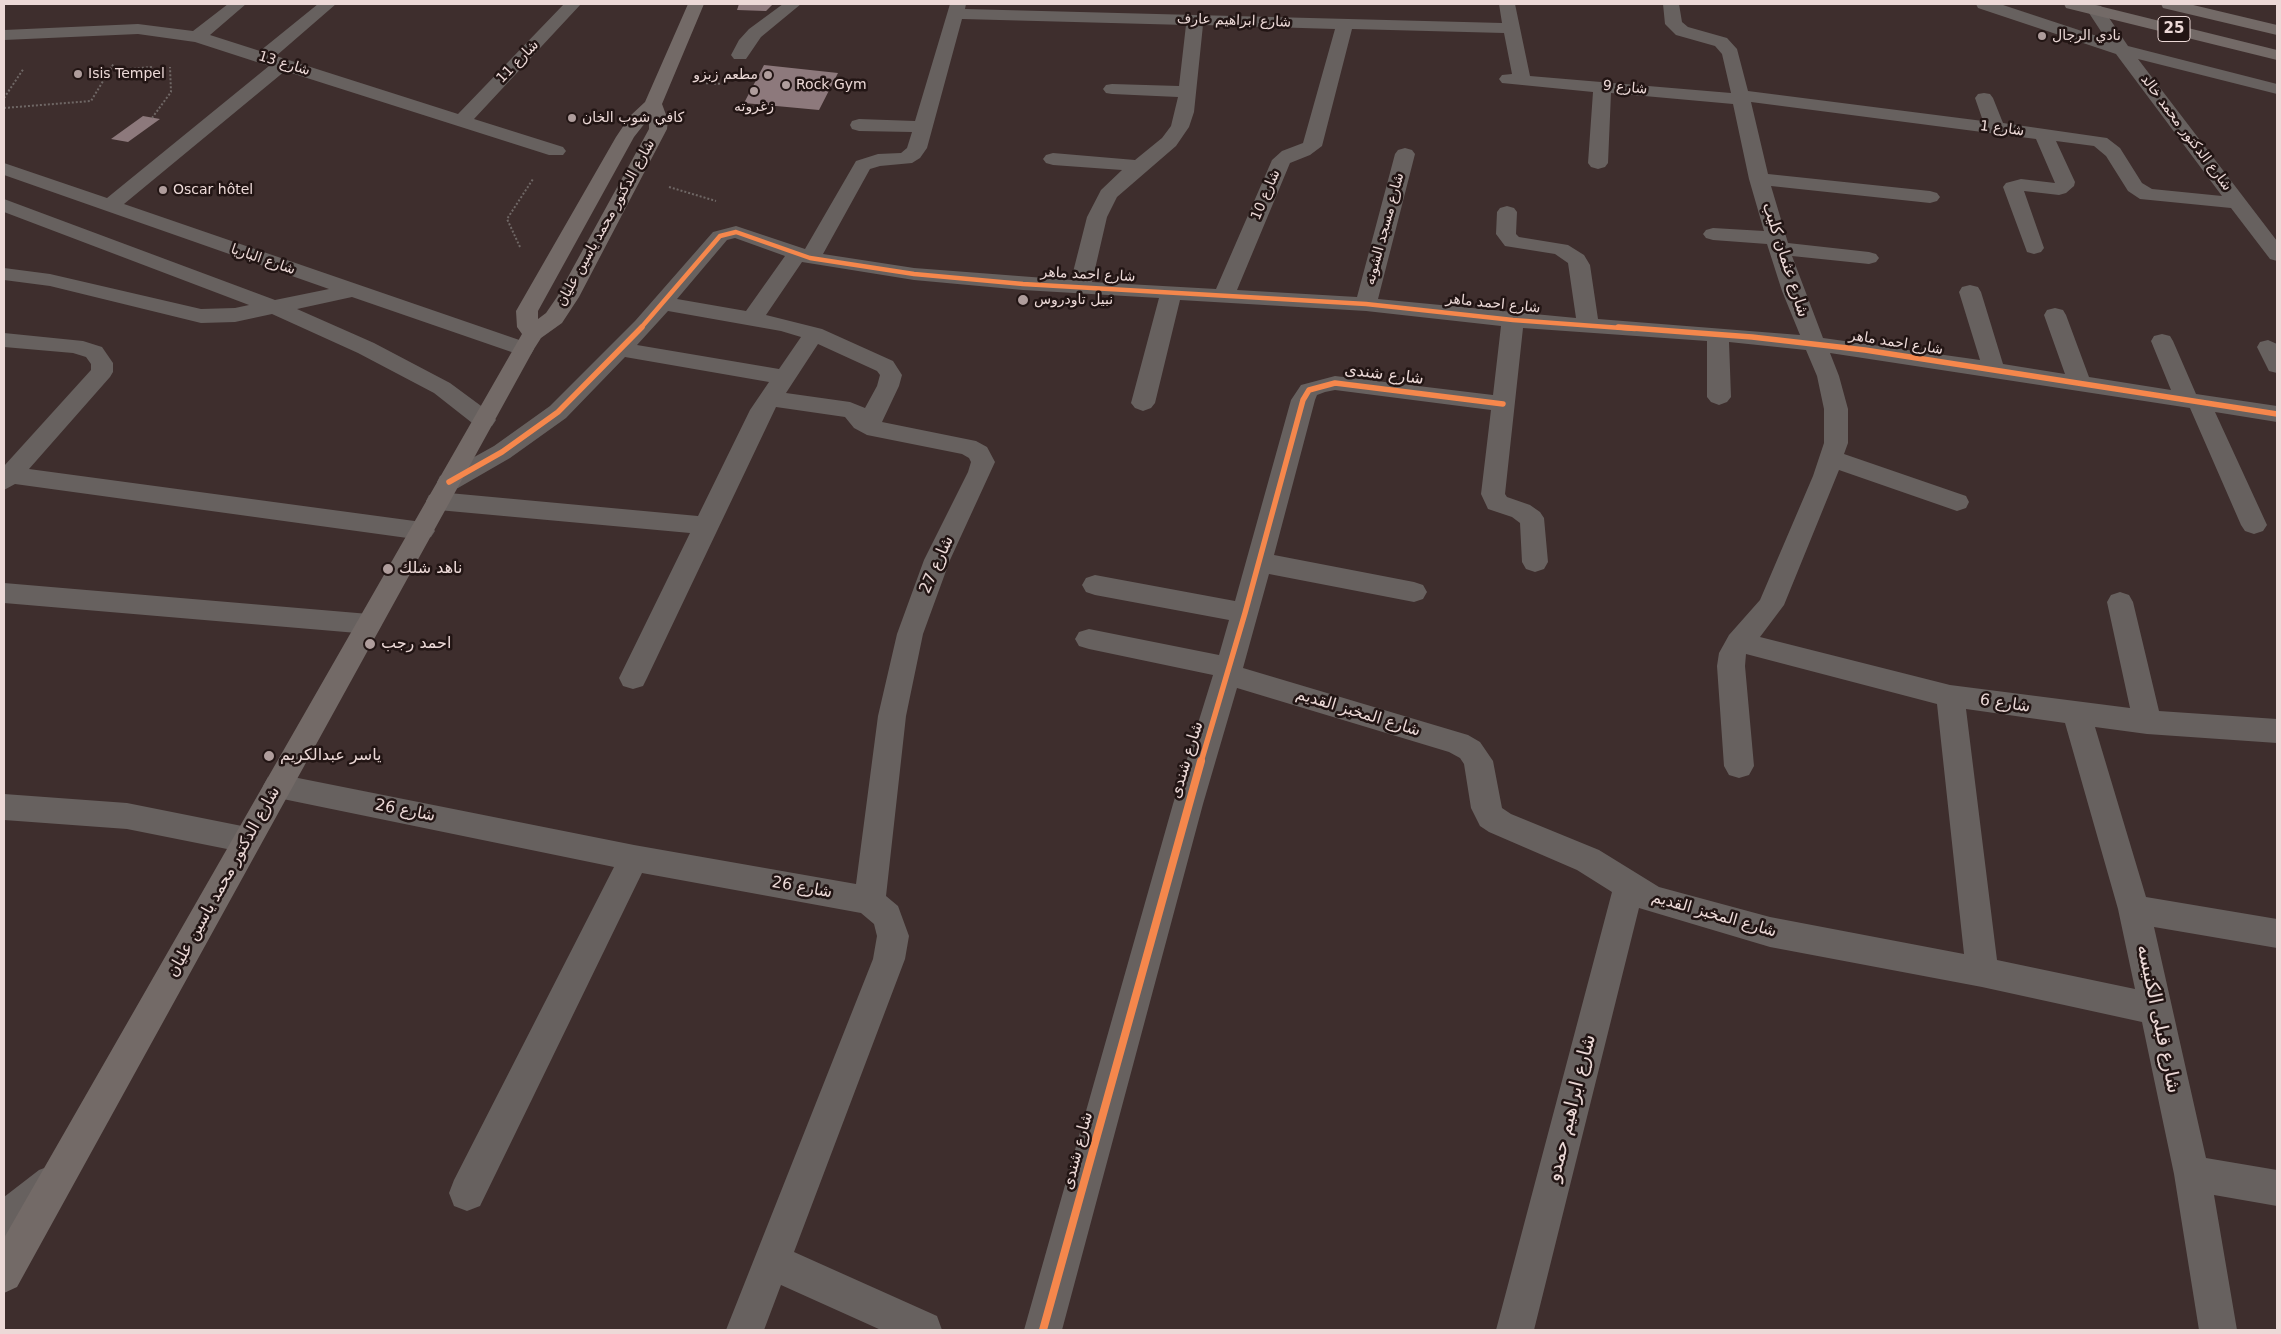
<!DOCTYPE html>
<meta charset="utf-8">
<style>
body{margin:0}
#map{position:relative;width:2281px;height:1334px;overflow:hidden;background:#3e2e2d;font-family:"DejaVu Sans",sans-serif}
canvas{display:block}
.frame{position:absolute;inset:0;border:5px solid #ecd9d7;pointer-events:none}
</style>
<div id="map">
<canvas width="2281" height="1334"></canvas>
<div class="frame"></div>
</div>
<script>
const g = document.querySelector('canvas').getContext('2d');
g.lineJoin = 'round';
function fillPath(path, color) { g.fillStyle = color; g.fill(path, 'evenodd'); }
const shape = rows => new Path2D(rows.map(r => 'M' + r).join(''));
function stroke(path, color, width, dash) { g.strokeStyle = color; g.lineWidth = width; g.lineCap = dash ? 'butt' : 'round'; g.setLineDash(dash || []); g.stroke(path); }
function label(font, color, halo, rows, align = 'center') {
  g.font = font + ' "DejaVu Sans","Noto Sans Arabic",sans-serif'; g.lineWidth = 5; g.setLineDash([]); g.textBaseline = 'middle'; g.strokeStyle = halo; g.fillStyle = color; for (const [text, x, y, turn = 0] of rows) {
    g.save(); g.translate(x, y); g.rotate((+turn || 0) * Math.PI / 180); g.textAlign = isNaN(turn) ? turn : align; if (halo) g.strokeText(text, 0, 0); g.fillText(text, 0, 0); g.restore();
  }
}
const building = shape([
 [739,4,773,4,766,11,737,10],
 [764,65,838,73,819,110,744,103],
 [143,116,160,119,128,142,111,139]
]);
const path = shape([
 [110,70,153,67],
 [702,83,723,84],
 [4,98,24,68],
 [4,108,91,101,114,63],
 [152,118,171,92,170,67],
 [669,187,716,201],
 [520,247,507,219,533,179]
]);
const minor = shape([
 [228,4,246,4,210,35,260,51,318,4,336,4,276,56,458,114,564,4,581,4,474,119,563,147,566,151,563,155,549,155,285,71,124,204,531,344,534,349,531,354,523,356,352,297,297,309,374,343,450,383,492,414,496,420,492,426,484,428,476,426,434,393,358,353,272,314,235,322,201,323,50,286,4,280,4,268,50,274,201,309,235,308,249,305,4,212,4,199,275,300,329,289,4,175,4,163,107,198,269,66,195,42,138,34,4,40,4,30,138,24,193,31,228,4],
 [783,4,801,4,761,37,746,59,734,59,731,55,739,40,749,29,783,4],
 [950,4,966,4,965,9,1502,23,1499,4,1515,4,1530,76,1731,93,1722,54,1715,46,1676,35,1665,24,1663,4,1679,4,1682,22,1688,27,1727,38,1737,49,1748,91,1983,121,1975,98,1978,94,1984,93,1990,94,1993,98,2003,123,2107,138,2120,148,2142,183,2152,189,2222,196,2116,54,1978,8,1976,4,2000,4,2106,39,2087,10,2089,6,2095,5,2101,6,2128,46,2277,84,2277,94,2138,59,2277,241,2277,261,2270,259,2231,208,2140,199,2128,191,2106,156,2094,146,2056,141,2075,182,2074,186,2066,193,2059,195,2024,191,2044,248,2041,252,2034,254,2027,252,2003,187,2006,183,2021,179,2055,183,2036,139,1751,102,1768,174,1930,191,1937,193,1940,197,1937,201,1930,203,1771,186,1788,243,1869,252,1876,254,1879,258,1876,262,1869,264,1792,256,1823,338,1980,360,1959,292,1962,287,1970,285,1978,287,1981,292,2003,364,2065,374,2044,315,2047,310,2055,308,2063,310,2066,315,2089,377,2171,390,2151,341,2154,336,2162,334,2170,336,2173,341,2196,394,2277,406,2277,422,2215,412,2267,525,2263,531,2254,534,2245,531,2241,525,2190,408,1830,353,1839,376,1848,409,1848,443,1844,454,1966,496,1969,502,1966,508,1957,511,1839,470,1784,605,1760,637,1950,685,2130,708,2107,602,2111,595,2120,592,2129,595,2133,602,2159,711,2277,719,2277,743,2147,734,2095,727,2146,897,2277,919,2277,948,2154,927,2206,1158,2277,1170,2277,1206,2214,1195,2237,1330,2199,1330,2174,1174,2142,1022,1982,987,1770,947,1639,908,1534,1330,1496,1330,1612,892,1577,870,1489,832,1480,826,1471,808,1464,764,1460,758,1449,752,1237,688,1203,804,1062,1330,1024,1330,1173,804,1213,675,1089,649,1079,646,1075,639,1079,632,1089,629,1219,655,1229,620,1095,595,1086,592,1082,585,1086,578,1095,575,1235,601,1291,400,1301,385,1335,376,1493,395,1501,326,1366,311,1180,300,1155,403,1151,408,1143,411,1135,408,1131,403,1159,298,1023,290,914,280,802,262,766,315,822,329,893,361,902,375,899,386,882,422,976,441,987,447,995,462,950,560,923,634,906,716,886,896,898,906,909,936,905,959,794,1252,937,1316,942,1330,881,1330,781,1285,764,1330,726,1330,873,959,877,936,874,924,861,913,642,873,480,1206,467,1211,454,1206,449,1193,454,1180,614,867,278,798,268,795,263,786,268,777,278,774,634,845,856,884,878,716,897,634,924,560,968,472,971,462,969,458,962,454,867,435,854,428,845,417,776,407,647,678,643,686,633,689,623,686,619,678,690,533,438,510,429,507,426,501,429,495,438,492,698,516,750,410,769,382,625,357,566,418,510,458,458,488,449,491,440,488,437,482,440,476,494,446,550,406,635,321,713,232,736,226,805,249,856,161,878,154,901,153,907,148,912,132,859,131,852,129,850,125,852,121,859,119,915,121,950,4],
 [962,19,1186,25,1179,86,1112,84,1106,85,1103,89,1106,93,1112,94,1178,97,1171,126,1162,138,1135,160,1053,153,1046,155,1043,159,1046,163,1053,165,1122,170,1101,190,1087,217,1071,280,914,268,823,254,870,169,880,166,912,163,920,158,927,148,962,19],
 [1203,25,1335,29,1303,143,1282,151,1272,160,1216,289,1092,282,1107,217,1117,197,1176,146,1189,127,1194,112,1203,25],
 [1352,29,1504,33,1512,74,1502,75,1499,79,1502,83,1593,92,1588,163,1591,167,1598,169,1605,167,1608,163,1611,93,1733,104,1749,179,1764,231,1713,228,1706,230,1703,234,1706,238,1713,240,1767,244,1782,291,1800,335,1598,319,1590,265,1584,255,1568,245,1519,237,1516,234,1517,212,1514,208,1507,206,1500,208,1497,212,1496,234,1505,246,1555,254,1568,263,1576,318,1378,299,1415,154,1412,150,1405,148,1398,150,1395,154,1357,297,1237,290,1290,163,1310,155,1322,146,1352,29],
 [735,238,785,256,746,311,677,299,727,240,735,238],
 [668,311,781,331,801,337,779,369,637,345,668,311],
 [1523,328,1707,341,1707,397,1711,402,1719,405,1727,402,1731,397,1729,342,1806,350,1817,376,1824,409,1824,443,1813,476,1760,600,1729,635,1719,653,1717,666,1724,766,1729,775,1739,778,1749,775,1754,766,1745,666,1746,654,1937,704,1964,954,1770,917,1659,887,1599,850,1511,814,1502,808,1493,761,1480,742,1468,735,1243,668,1269,574,1414,602,1423,599,1427,592,1423,585,1414,582,1274,555,1315,400,1317,395,1325,392,1335,390,1491,410,1481,494,1488,509,1512,517,1520,523,1522,562,1526,569,1535,572,1544,569,1548,562,1544,518,1540,512,1530,505,1507,497,1505,494,1523,328],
 [818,344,877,371,880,375,877,386,865,408,850,402,786,393,818,344],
 [1966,709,2065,723,2118,909,2135,989,1997,960,1966,709],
 [4,333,83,341,102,347,113,363,113,372,110,377,29,469,422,522,431,525,435,531,431,537,422,540,15,484,4,490,4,466,91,370,91,364,86,357,73,353,4,347,4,333],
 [2268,340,2277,344,2277,373,2269,371,2257,347,2260,342,2268,340],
 [4,583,369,614,378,617,382,624,378,631,369,634,4,603,4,583],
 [4,794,127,803,247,827,258,831,262,840,258,849,247,853,127,829,4,820,4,794],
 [52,1165,65,1170,70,1183,65,1196,17,1233,4,1238,4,1197,39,1170,52,1165]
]);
const major = shape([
 [688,4,704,4,662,104,668,120,667,129,579,297,562,323,541,338,534,349,17,1287,4,1293,4,1238,522,334,517,327,516,311,616,137,630,116,645,102,688,4],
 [649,118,649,129,557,297,546,313,538,319,538,311,634,137,649,118],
 [2064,4,2091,4,2277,50,2277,60,2066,8,2064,4],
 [2161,4,2189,4,2277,25,2277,35,2163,8,2161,4]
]);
const cyclewayFar2 = shape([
 [640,329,720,236,736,232,810,258,914,274,1023,284,1366,304,1513,320,1635,329]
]);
const cyclewayFar1 = shape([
 [1618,327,1752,337,1865,350,2277,414],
 [449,482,502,452,558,412,642,327],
 [1201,762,1245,613,1303,400,1309,390,1335,383,1503,404]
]);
const cycleway = shape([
 [1043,1330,1201,761]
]);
const markers = [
 [2042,36,5,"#af9d9c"],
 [78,74,5,"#af9d9c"],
 [768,75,5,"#af9d9c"],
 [786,85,5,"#af9d9c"],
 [754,91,5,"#af9d9c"],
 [572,118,5,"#af9d9c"],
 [163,190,5,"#af9d9c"],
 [1023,300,6,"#af9d9c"],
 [388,569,6,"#af9d9c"],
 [370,644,6,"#af9d9c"],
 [269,756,6,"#af9d9c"]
];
const farStreetnames = [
 ["شارع ابراهيم عارف",1234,21,2],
 ["شارع 11",518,62,-46],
 ["شارع 13",284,64,17],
 ["شارع 9",1625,88,5],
 ["شارع 1",2002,129,7],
 ["شارع الدكتور محمد خالد",2186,133,53],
 ["شارع 10",1266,195,-67],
 ["شارع الدكتور محمد ياسين عليان",606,223,-61],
 ["شارع مسجد الشونه",1385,229,-75],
 ["شارع الباريا",263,260,19],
 ["شارع احمد ماهر",1088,275,3],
 ["شارع احمد ماهر",1493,304,6],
 ["شارع احمد ماهر",1896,343,9]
];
const farPoinames = [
 ["نادي الرجال",2052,36],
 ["Isis Tempel",88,74],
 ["مطعم زبزو",758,75,"right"],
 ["Rock Gym",796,85],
 ["زغروته",754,107,"center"],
 ["كافي شوب الخان",582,118],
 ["Oscar hôtel",173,190],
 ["نبيل تاودروس",1034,300]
];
const shields = [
 [2174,29,32]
];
const shieldNames = [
 ["25",2174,29]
];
const streetNames = [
 ["شارع عثمان كليب",1785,260,72],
 ["شارع شندى",1384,375,7],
 ["شارع 27",937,565,-66],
 ["شارع 6",2005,704,8],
 ["شارع المخبز القديم",1358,713,17],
 ["شارع شندى",1187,760,-73],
 ["شارع 26",405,811,11],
 ["شارع الدكتور محمد ياسين عليان",224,882,-61],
 ["شارع 26",802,888,10],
 ["شارع المخبز القديم",1714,915,16],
 ["شارع شندى",1078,1151,-75]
];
const poiNames = [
 ["ناهد شلك",399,569],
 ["احمد رجب",381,644],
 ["ياسر عبدالكريم",280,756]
];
const nearStreetnames = [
 ["شارع قبلى الكنيسه",2158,1019,78],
 ["شارع ابراهيم حمدو",1572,1108,-76]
];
fillPath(building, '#8d797c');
stroke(path, '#6f6765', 2, [2, 2]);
fillPath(minor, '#67615f');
fillPath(major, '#736a67');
stroke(cyclewayFar2, '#f5874c', 4.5);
stroke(cyclewayFar1, '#f5874c', 5.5);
stroke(cycleway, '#f5874c', 8);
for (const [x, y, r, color] of markers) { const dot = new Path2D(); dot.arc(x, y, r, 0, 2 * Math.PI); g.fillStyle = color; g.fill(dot); stroke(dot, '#221514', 2); }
label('14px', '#ecd9d7', '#221514', farStreetnames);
label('14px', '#ecd9d7', '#221514', farPoinames, 'left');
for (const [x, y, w] of shields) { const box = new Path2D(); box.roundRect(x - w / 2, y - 12.5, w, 25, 4); g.fillStyle = '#221514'; g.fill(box); stroke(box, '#ecd9d7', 1); }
label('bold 15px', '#ecd9d7', null, shieldNames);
label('16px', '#ecd9d7', '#221514', streetNames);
label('16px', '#ecd9d7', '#221514', poiNames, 'left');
label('19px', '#ecd9d7', '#221514', nearStreetnames);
</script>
